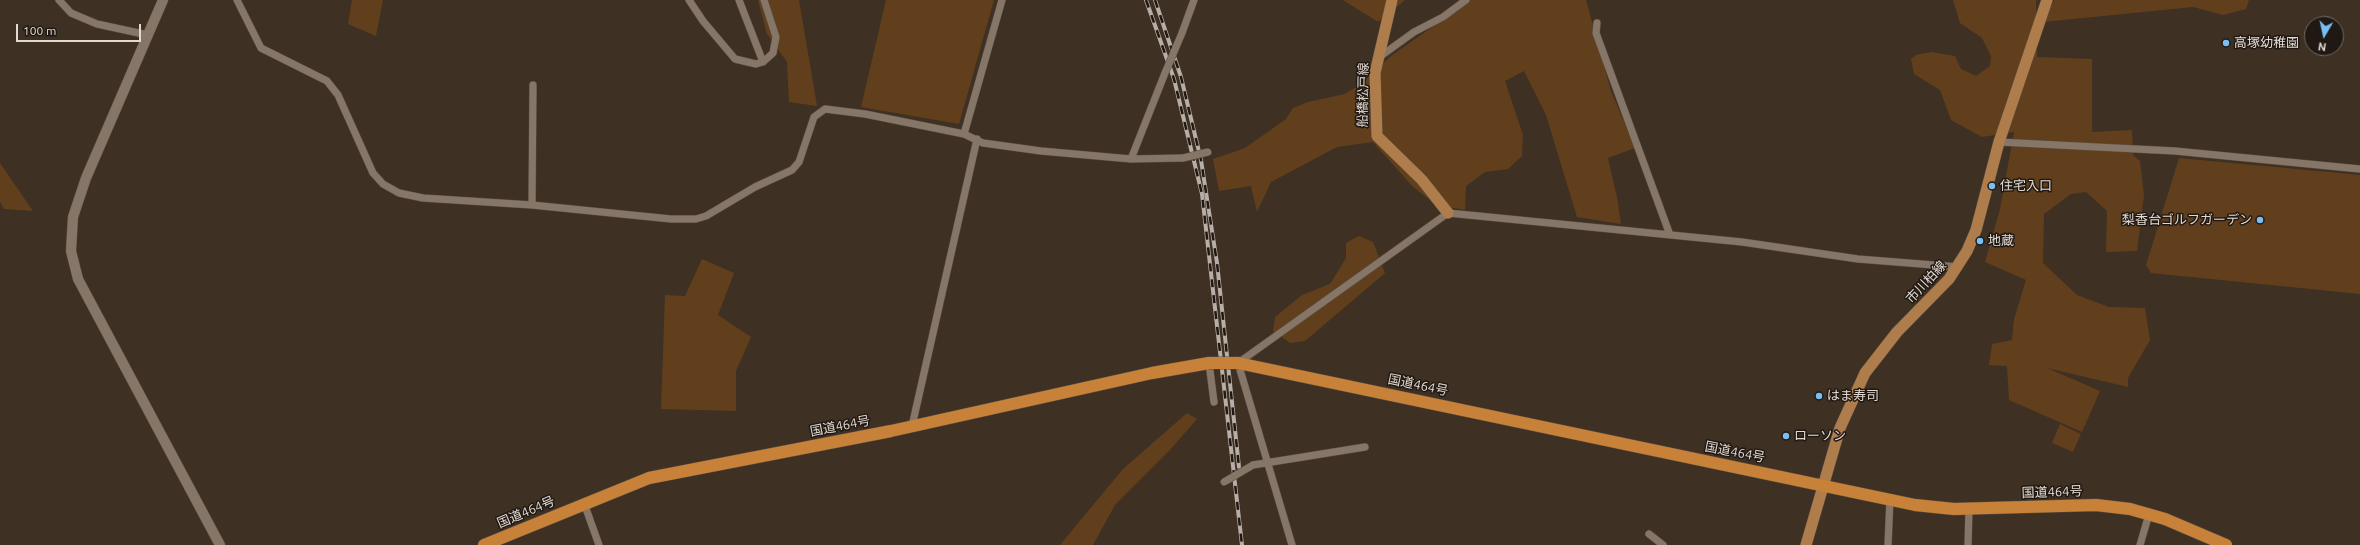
<!DOCTYPE html>
<meta charset="utf-8">
<style>
body{margin:0}
#map{position:relative;width:2360px;height:545px;overflow:hidden;background:#3e3023;font-family:Ubuntu,sans-serif}
canvas{display:block}
.north{position:absolute;left:2304px;top:16px;width:40px;height:40px;box-sizing:border-box;background:#201913;border:1px solid #6e665f;border-radius:50%;rotate:189deg;font-size:11px;font-weight:700;line-height:16px;text-align:center;color:#e3d9d1}
.north::after{content:'';display:block;margin:auto;width:14px;height:18px;background:#78bff7;clip-path:polygon(50% 0,100% 100%,50% 72%,0 100%)}
.scale{position:absolute;left:16px;top:24px;width:125px;height:18px;box-sizing:border-box;border:2px solid #e3d9d1;border-top:0;padding-left:5px;font-size:12px;line-height:14px;white-space:nowrap;color:#e3d9d1;-webkit-text-stroke:3px #201913;paint-order:stroke}
</style>
<div id="map">
<canvas width="2360" height="545"></canvas>
<div class="north">N</div>
<div class="scale">100 m</div>
</div>
<script>
const g = document.querySelector('canvas').getContext('2d');
g.lineJoin = 'round';
function fillPath(path, color) { g.fillStyle = color; g.fill(path, 'evenodd'); }
const shape = rows => new Path2D(rows.map(r => 'M' + r).join(''));
function stroke(path, color, width, dash) { g.strokeStyle = color; g.lineWidth = width; g.lineCap = dash ? 'butt' : 'round'; g.setLineDash(dash || []); g.stroke(path); }
function label(font, color, halo, rows, align = 'center') {
  g.font = font + ' Ubuntu,"Noto Sans JP",sans-serif'; g.lineWidth = 3; g.setLineDash([]); g.textBaseline = 'middle'; g.strokeStyle = halo; g.fillStyle = color; for (const [text, x, y, turn = 0] of rows) {
    g.save(); g.translate(x, y); g.rotate((+turn || 0) * Math.PI / 180); g.textAlign = isNaN(turn) ? turn : align; if (halo) g.strokeText(text, 0, 0); g.fillText(text, 0, 0); g.restore();
  }
}
const green = shape([
 [352,0,383,0,376,36,348,24],
 [758,0,799,0,817,106,789,102,787,62,767,34],
 [886,0,994,0,959,124,861,107],
 [1343,0,1405,0,1378,22],
 [1471,0,1586,0,1611,91,1635,148,1608,158,1617,197,1621,224,1577,217,1546,115,1524,71,1505,81,1523,135,1522,156,1508,169,1485,172,1466,186,1465,210,1454,208,1439,212,1434,203,1413,187,1373,142,1337,147,1271,182,1257,212,1251,186,1219,191,1213,159,1245,148,1286,119,1293,108,1308,102,1345,94,1361,84,1391,56],
 [1953,0,2036,0,2037,57,2092,59,2092,132,2132,130,2133,155,2140,161,2144,195,2137,251,2106,252,2107,211,2086,192,2071,194,2044,214,2043,263,2077,295,2109,307,2145,308,2150,340,2128,378,2128,387,2047,368,2100,391,2082,432,2009,400,2007,366,1989,365,1992,344,2012,340,2014,319,2026,280,1985,262,2000,209,2014,132,1982,137,1951,120,1940,90,1914,74,1911,59,1916,55,1931,52,1955,56,1961,69,1976,76,1990,66,1991,56,1982,38,1960,23],
 [2054,0,2249,0,2246,9,2223,15,2193,7,2044,22],
 [2179,158,2360,175,2360,294,2151,273,2146,265],
 [0,163,33,211,4,209,0,202],
 [1359,236,1373,242,1385,273,1305,341,1290,343,1273,331,1275,317,1302,295,1330,284,1346,258,1346,243],
 [702,259,734,273,718,315,751,337,736,371,736,411,661,409,665,295,685,296],
 [1187,413,1197,419,1169,451,1115,505,1093,545,1060,545,1123,469],
 [2060,424,2081,434,2073,452,2052,443]
]);
const street = shape([
 [59,0,71,13,97,24,148,35],
 [237,0,261,48,327,81,338,95,373,173,383,184,399,193,423,198,532,205,671,219,696,219,706,216,755,187,792,170,799,162,814,117,825,109,865,114,964,134,983,143,1041,151,1131,159,1165,73],
 [689,0,703,21,735,59,756,64,763,62,773,53,776,37,764,0],
 [739,0,763,62],
 [1597,23,1596,33,1670,235],
 [1182,33,1194,0],
 [1378,58,1414,32,1443,17,1466,0],
 [964,134,1002,0],
 [1999,142,2175,151,2360,169],
 [1131,159,1183,158],
 [532,205,533,85],
 [1209,363,1214,402],
 [912,426,977,139],
 [1253,465,1365,447],
 [584,503,599,545],
 [1649,534,1663,545],
 [1292,545,1238,363,1448,213,1742,242,1858,259,1959,267],
 [1888,545,1890,499],
 [1968,545,1969,509],
 [2140,545,2149,514]
]);
const secondary = shape([
 [163,0,86,178,73,217,71,251,78,279,220,545]
]);
const primary = shape([
 [1392,0,1375,73,1377,136,1422,180,1448,213],
 [1806,545,1840,428,1865,373,1897,332,1949,279,1967,251,1976,230,1999,142,2047,0]
]);
const highway = shape([
 [1238,363,1915,505,1954,509,2096,505,2130,509,2165,519,2226,545],
 [484,545,649,478,891,431,1152,373,1209,363]
]);
const rail = shape([
 [1146,0,1174,79,1202,194,1242,545],
 [1155,0,1181,77,1201,160,1217,263,1239,467]
]);
const streetBridge = shape([
 [1165,73,1182,33],
 [1183,158,1208,152],
 [1224,482,1253,465]
]);
const highwayBridge = shape([
 [1209,363,1238,363]
]);
const markers = [
 [2226,43,4,"#78bff7"],
 [1992,186,4,"#78bff7"],
 [2260,220,4,"#78bff7"],
 [1980,241,4,"#78bff7"],
 [1819,396,4,"#78bff7"],
 [1786,436,4,"#78bff7"]
];
const poiNames = [
 ["高塚幼稚園",2234,43],
 ["住宅入口",2000,186],
 ["梨香台ゴルフガーデン",2252,220,"right"],
 ["地蔵",1988,241],
 ["はま寿司",1827,396],
 ["ローソン",1794,436]
];
const streetNames = [
 ["船橋松戸線",1363,95,-89],
 ["市川柏線",1926,282,-47],
 ["国道464号",1418,385,12],
 ["国道464号",840,426,-11],
 ["国道464号",1735,452,11],
 ["国道464号",2052,492,-2],
 ["国道464号",526,512,-23]
];
fillPath(green, '#613f1d');
stroke(street, '#5a4d42', 8);
stroke(secondary, '#5a4d42', 11);
stroke(primary, '#5a4d42', 12);
stroke(highway, '#5a4d42', 13);
stroke(street, '#867667', 7);
stroke(secondary, '#867667', 10);
stroke(primary, '#ae7d4b', 11);
stroke(highway, '#c88138', 12);
stroke(rail, '#b9aea5', 4);
stroke(rail, '#201913', 2.5, [8]);
stroke(streetBridge, '#5a4d42', 8, []);
stroke(highwayBridge, '#5a4d42', 13, []);
stroke(streetBridge, '#867667', 7);
stroke(highwayBridge, '#c88138', 12);
for (const [x, y, r, color] of markers) { const dot = new Path2D(); dot.arc(x, y, r, 0, 2 * Math.PI); g.fillStyle = color; g.fill(dot); stroke(dot, '#201913', 1.5); }
label('13px', '#e3d9d1', '#201913', poiNames, 'left');
label('13px', '#e3d9d1', '#201913', streetNames);
</script>
